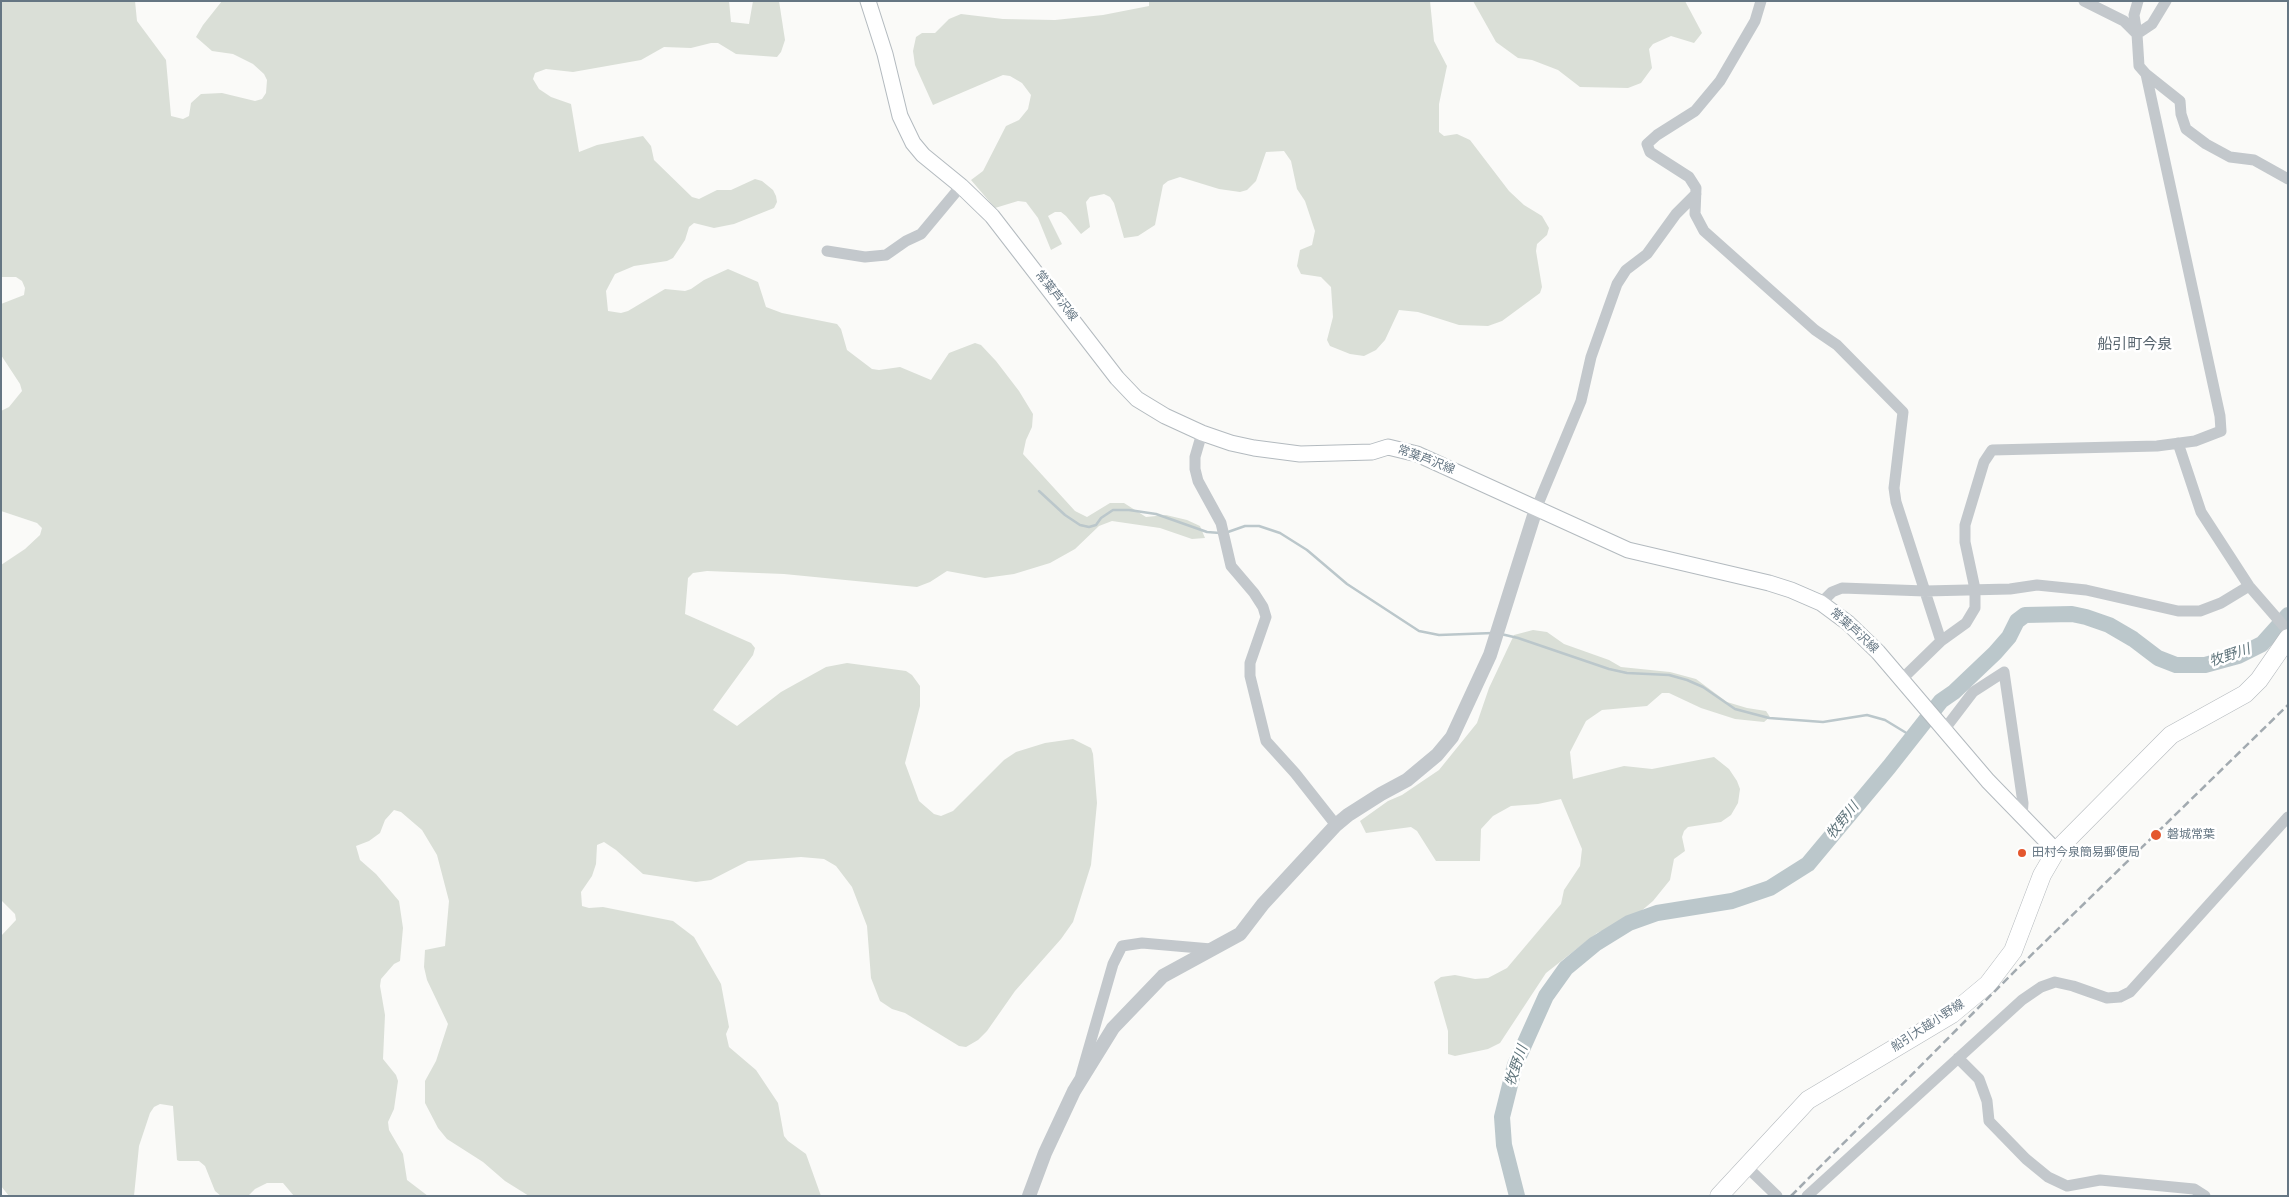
<!DOCTYPE html>
<meta charset="utf-8">
<style>
body{margin:0}
#map{position:relative;width:2289px;height:1197px;overflow:hidden;background:#fafaf8;font-family:"Varela Round",sans-serif}
canvas{display:block}
.frame{position:absolute;inset:0;border:2px solid #657683;pointer-events:none}
</style>
<div id="map">
<canvas width="2289" height="1197"></canvas>
<div class="frame"></div>
</div>
<script>
const g = document.querySelector('canvas').getContext('2d');
g.lineJoin = 'round';
function fillPath(path, color) { g.fillStyle = color; g.fill(path, 'evenodd'); }
const shape = rows => new Path2D(rows.map(r => 'M' + r).join(''));
function stroke(path, color, width, dash) { g.strokeStyle = color; g.lineWidth = width; g.lineCap = dash ? 'butt' : 'round'; g.setLineDash(dash || []); g.stroke(path); }
function label(font, color, halo, rows, align = 'center') {
  g.font = font + ' "Varela Round","Noto Sans JP",sans-serif'; g.lineWidth = 5; g.setLineDash([]); g.textBaseline = 'middle'; g.strokeStyle = halo; g.fillStyle = color; for (const [text, x, y, turn = 0] of rows) {
    g.save(); g.translate(x, y); g.rotate((+turn || 0) * Math.PI / 180); g.textAlign = isNaN(turn) ? turn : align; if (halo) g.strokeText(text, 0, 0); g.fillText(text, 0, 0); g.restore();
  }
}
const green = shape([
 [1,1,135,1,137,21,166,60,171,116,183,119,189,116,191,103,201,94,222,93,255,101,262,99,266,93,267,80,264,74,253,64,233,54,212,51,196,37,203,25,222,1,729,1,731,22,749,24,753,1,779,1,785,40,781,52,777,57,736,54,718,43,711,43,691,48,664,47,641,60,573,72,546,69,535,73,533,79,539,89,551,97,571,104,579,152,597,145,643,136,651,146,654,160,692,197,699,199,717,190,731,190,755,179,762,181,773,190,776,196,777,202,774,208,734,224,714,228,694,223,689,227,685,240,673,258,667,261,634,266,615,274,606,291,608,311,621,313,628,311,665,289,685,291,691,289,704,280,728,269,758,282,766,307,782,313,837,324,841,329,847,350,872,369,879,370,900,367,931,380,949,353,975,343,981,345,996,361,1019,391,1033,414,1032,427,1026,440,1023,454,1075,511,1087,517,1110,503,1124,503,1146,517,1166,515,1187,520,1200,526,1205,538,1192,539,1160,528,1112,521,1099,526,1075,549,1050,563,1014,574,985,578,947,571,930,582,917,587,784,574,707,571,693,573,688,578,685,614,751,643,755,648,753,655,713,710,737,726,781,692,826,667,847,663,906,671,912,675,920,686,920,706,905,763,919,801,934,814,941,816,953,811,1004,760,1016,752,1045,743,1073,739,1091,748,1093,754,1097,803,1091,865,1073,922,1061,939,1015,991,987,1031,978,1040,966,1047,959,1046,905,1013,892,1009,880,1001,871,978,867,926,852,887,836,866,824,859,801,857,748,861,711,880,696,882,643,874,616,850,604,842,597,845,596,864,592,876,581,892,582,906,589,908,603,907,673,921,694,937,721,984,729,1027,726,1034,729,1047,756,1070,778,1103,784,1136,788,1141,806,1154,821,1196,529,1196,505,1181,483,1162,447,1139,438,1128,425,1103,425,1081,436,1061,448,1024,427,980,424,967,425,950,445,946,449,901,437,855,422,830,401,812,394,810,385,820,380,833,369,841,356,846,360,860,376,874,399,901,403,928,400,961,394,964,381,979,380,986,385,1015,383,1059,396,1075,398,1081,394,1109,388,1122,389,1130,403,1154,407,1180,428,1196,294,1196,283,1183,267,1183,255,1189,248,1196,221,1196,215,1191,205,1166,199,1161,179,1161,177,1160,173,1106,160,1104,154,1107,150,1113,139,1146,134,1196,9,1196,1,1186,1,936,16,920,15,914,1,900,1,565,25,549,40,535,42,528,37,523,1,511,1,411,9,407,22,391,20,384,1,355,1,304,24,295,25,288,22,281,16,277,1,277],
 [1149,1,1430,1,1434,41,1447,66,1439,104,1439,132,1444,136,1457,134,1470,140,1509,191,1524,205,1542,216,1549,228,1547,235,1537,244,1536,251,1542,287,1540,293,1502,321,1488,326,1459,325,1418,312,1399,310,1385,340,1376,350,1364,356,1350,354,1330,346,1327,340,1333,317,1331,287,1321,277,1301,274,1297,266,1300,250,1312,245,1315,231,1305,201,1297,189,1291,161,1284,151,1266,152,1256,181,1247,190,1240,192,1219,189,1180,177,1168,181,1163,185,1155,225,1138,236,1124,238,1114,203,1110,197,1104,194,1090,197,1086,202,1090,227,1081,234,1066,216,1061,212,1055,212,1048,216,1062,244,1051,250,1038,218,1026,202,1018,201,995,208,971,180,983,171,1006,126,1019,120,1028,109,1031,95,1022,83,1010,76,1003,75,933,105,915,65,913,51,916,37,922,33,935,33,949,19,961,14,1003,19,1055,20,1103,15,1149,6],
 [1473,1,1685,1,1702,33,1694,43,1671,36,1653,44,1649,49,1652,68,1641,83,1628,88,1580,87,1558,70,1532,60,1518,58,1496,42],
 [1533,630,1547,632,1564,644,1609,660,1621,667,1670,672,1696,679,1727,702,1747,708,1766,711,1770,717,1764,722,1735,719,1701,708,1669,693,1662,693,1647,706,1602,710,1586,721,1570,752,1573,779,1624,766,1652,769,1714,757,1729,769,1737,781,1740,789,1738,803,1731,815,1721,822,1688,827,1684,831,1682,837,1685,851,1674,859,1670,880,1653,901,1633,918,1597,933,1546,973,1500,1043,1488,1049,1455,1056,1448,1054,1448,1031,1434,982,1441,977,1455,975,1475,979,1488,978,1507,968,1561,904,1564,890,1580,866,1582,849,1561,799,1538,804,1511,806,1493,816,1481,829,1480,861,1436,861,1417,831,1411,827,1366,833,1360,821,1388,801,1402,795,1439,770,1477,723,1489,688,1514,635]
]);
const stream = shape([
 [1039,491,1065,515,1080,525,1089,527,1096,525,1101,518,1113,510,1129,510,1156,514,1207,532,1220,533],
 [1228,532,1245,526,1259,526,1280,533,1307,550,1347,584,1419,631,1439,635,1493,633],
 [1501,634,1518,638,1609,669,1627,673,1669,675,1687,680,1703,687,1735,709,1769,718,1823,722,1867,715,1885,720,1913,737]
]);
const river = shape([
 [1517,1196,1504,1145,1502,1117,1515,1065,1546,996,1566,968,1595,944,1629,923,1657,913,1732,901,1770,888,1808,864,1889,767,1941,701,1954,692,1995,653,2009,637,2017,621,2025,615,2072,614,2086,617,2109,625,2133,639,2158,658,2176,665,2205,665,2238,656,2262,644,2288,615]
]);
const minor = shape([
 [1761,1,1755,21,1720,81,1695,111,1657,135,1647,144,1650,152,1689,177,1696,188,1695,214,1704,231,1815,330,1837,345,1903,412,1894,488,1896,502,1941,641],
 [2084,1,2124,21,2137,34],
 [2138,1,2134,15,2137,34,2139,66,2146,74,2180,101,2181,114,2186,129,2206,144,2230,157,2254,160,2288,179],
 [2137,34,2152,24,2166,1],
 [827,251,865,257,886,255,906,241,921,234,961,186],
 [1202,433,1195,457,1195,469,1198,481,1221,523,1231,566,1254,593,1263,607,1266,617,1250,663,1250,676,1266,741,1295,773,1336,825],
 [2178,443,2201,512,2249,586,2288,631],
 [1536,509,1581,401,1591,357,1617,284,1626,270,1647,254,1676,214,1696,194],
 [1821,603,1832,592,1842,588,1925,591,2010,589,2037,585,2086,590,2178,611,2200,611,2221,603,2249,586],
 [1902,679,1941,641,1966,623,1975,608,1975,589,1965,542,1965,525,1984,462,1992,450,2157,446,2195,441,2221,431,2220,416,2146,74],
 [1944,730,1973,692,2004,672,2023,803,2022,817],
 [1958,1058,1979,1079,1987,1101,1989,1121,2026,1159,2048,1177,2067,1186,2100,1180,2194,1189,2205,1196],
 [1081,1075,1113,964,1122,946,1142,943,1211,949],
 [1747,1167,1777,1196],
 [1807,1196,2022,1000,2041,987,2055,982,2073,986,2107,998,2120,997,2130,992,2288,817]
]);
const tertiary = shape([
 [1029,1196,1045,1153,1074,1091,1113,1028,1163,976,1240,934,1263,904,1336,825,1348,815,1381,794,1407,780,1437,755,1452,737,1490,655,1536,509]
]);
const secondary = shape([
 [868,1,885,54,900,116,913,143,923,155,961,186,992,216,1117,378,1137,399,1165,416,1202,433,1231,443,1254,448,1300,454,1372,452,1388,447,1417,454,1628,550,1769,583,1791,590,1821,603,1848,623,1878,652,1988,781,2056,851]
]);
const primary = shape([
 [1719,1196,1808,1100,1952,1014,1988,984,2013,951,2042,875,2056,851,2171,735,2245,694,2259,680,2288,638]
]);
const rail = shape([
 [1791,1196,2017,969,2288,705]
]);
const markers = [
 [2156,835,6,"#e4572e"],
 [2022,853,5,"#e4572e"]
];
const streetNames = [
 ["常葉芦沢線",1056,296,52],
 ["常葉芦沢線",1426,460,21],
 ["常葉芦沢線",1854,631,42],
 ["船引大越小野線",1928,1026,-33]
];
const poiNames = [
 ["磐城常葉",2167,835],
 ["田村今泉簡易郵便局",2032,853]
];
const waterNames = [
 ["牧野川",2230,656,-19],
 ["牧野川",1843,821,-51],
 ["牧野川",1517,1066,-71]
];
const quarterNames = [
 ["船引町今泉",2135,345]
];
fillPath(green, '#dadfd7');
stroke(stream, '#bbc7cb', 2.5);
stroke(river, '#bbc7cb', 16);
stroke(secondary, '#b3babf', 17);
stroke(primary, '#b5babe', 19);
stroke(minor, '#c3c8cc', 11);
stroke(tertiary, '#c3c8cc', 14);
stroke(secondary, '#fff', 15);
stroke(primary, '#fff', 18);
stroke(rail, '#a2aab0', 2.5, [8, 4]);
for (const [x, y, r, color] of markers) { const dot = new Path2D(); dot.arc(x, y, r, 0, 2 * Math.PI); g.fillStyle = color; g.fill(dot); stroke(dot, '#fff', 2); }
label('12px', '#657683', '#fff', streetNames);
label('12px', '#657683', '#fff', poiNames, 'left');
label('italic 14px', '#60757c', '#fff', waterNames);
label('15px', '#57646e', '#fff', quarterNames);
</script>
